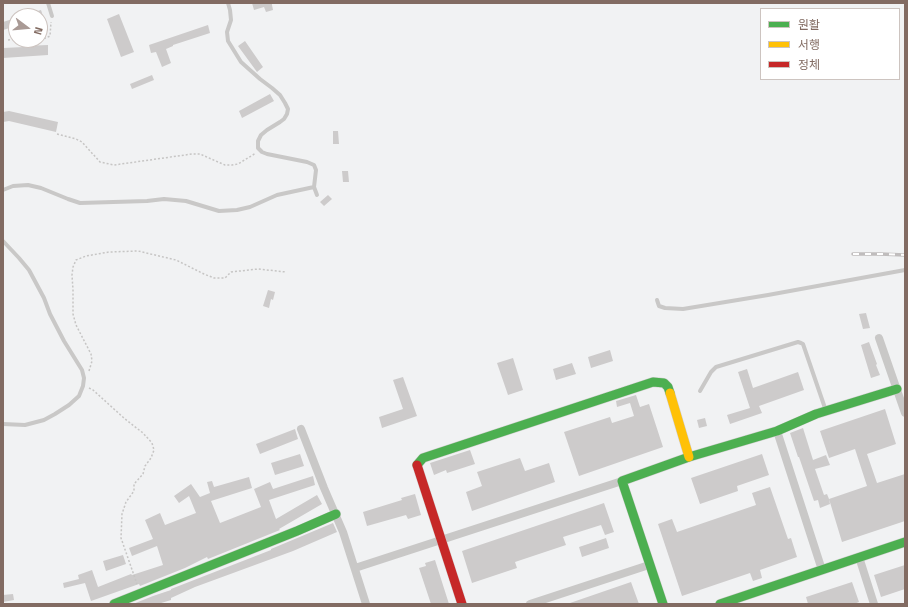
<!DOCTYPE html>
<meta charset="utf-8">
<style>
body{margin:0}
#map{position:relative;width:908px;height:607px;overflow:hidden;background:#f1f2f3;font-family:"Titillium Web","Noto Sans KR",sans-serif}
canvas{display:block}
.frame{position:absolute;inset:0;border:4px solid #826b62;pointer-events:none}
.legend{position:absolute;left:760px;top:8px;width:140px;height:72px;box-sizing:border-box;background:#fff;border:1px solid #cdc4c0;margin:0;padding:5px 7px;list-style:none;font-size:12px;color:#826b62}
.legend li{display:flex;align-items:center;gap:8px;height:20px}
.legend b{width:20px;border:1px solid #cdc4c0}
.north{position:absolute;left:8px;top:8px;width:40px;height:40px;box-sizing:border-box;background:#fff;border:1px solid #cdc4c0;border-radius:50%;rotate:106deg;font-size:11px;font-weight:700;line-height:16px;text-align:center;color:#826b62}
.north::after{content:'';display:block;margin:auto;width:14px;height:18px;background:#a99a95;clip-path:polygon(50% 0,100% 100%,50% 72%,0 100%)}
</style>
<div id="map">
<canvas width="908" height="607"></canvas>
<div class="frame"></div>
<ul class="legend">
<li><b style="height:5px;background:#4caf50"></b>원활</li>
<li><b style="height:5px;background:#ffc107"></b>서행</li>
<li><b style="height:5px;background:#c62828"></b>정체</li>
</ul>
<div class="north">N</div>
</div>
<script>
const g = document.querySelector('canvas').getContext('2d');
g.lineJoin = 'round';
function fillPath(path, color) { g.fillStyle = color; g.fill(path, 'evenodd'); }
const shape = rows => new Path2D(rows.map(r => 'M' + r).join(''));
function stroke(path, color, width, dash) { g.strokeStyle = color; g.lineWidth = width; g.lineCap = dash ? 'butt' : 'round'; g.setLineDash(dash || []); g.stroke(path); }
const building = shape([
 [252,3,272,3,272,5,273,10,266,12,264,7,254,10],
 [41,10,43,16,25,16,25,15],
 [119,14,134,52,121,57,107,19],
 [16,18,16,26,3,30,3,22],
 [208,25,210,33,173,45,173,46,166,49,171,63,162,67,156,52,151,53,149,45],
 [245,41,263,67,257,72,238,46],
 [48,45,48,55,3,58,3,48,24,47,24,46],
 [152,75,154,80,132,89,130,84],
 [270,94,274,101,242,118,239,111],
 [9,111,58,122,56,132,9,121,3,122,3,112],
 [333,131,338,131,339,144,333,144],
 [342,171,348,171,349,182,343,182],
 [328,195,332,199,324,206,320,202],
 [268,290,275,292,273,300,271,299,269,308,263,306],
 [866,313,870,328,863,329,859,314],
 [869,342,877,364,876,365,880,375,871,378,861,345],
 [610,350,613,361,591,368,588,357],
 [513,358,523,390,508,395,497,363],
 [572,363,576,374,556,380,553,369],
 [747,369,753,388,798,372,804,390,759,406,762,413,730,424,727,415,750,408,738,372],
 [403,377,417,416,382,428,379,417,403,409,393,380],
 [636,395,640,407,649,404,663,447,579,476,564,432,610,417,612,423,634,416,630,403,617,407,616,401],
 [885,409,896,444,867,454,877,483,905,474,905,521,842,542,829,499,830,504,820,508,818,500,814,501,799,457,798,457,790,433,803,428,813,460,826,455,830,465,815,469,824,495,827,494,829,499,867,486,855,449,829,458,820,431],
 [705,418,707,426,699,428,697,420],
 [295,429,298,439,260,454,256,444],
 [470,450,475,464,447,473,446,470,434,475,430,463],
 [300,454,304,466,275,475,271,463],
 [762,454,769,475,737,486,738,491,700,504,691,478],
 [520,458,525,471,549,463,555,482,472,511,466,492,482,486,477,472],
 [313,476,315,485,269,500,276,519,317,495,322,504,279,529,280,530,208,559,207,557,185,568,140,586,139,584,91,601,85,583,64,588,63,583,79,579,78,575,92,570,98,587,131,574,132,575,163,565,157,546,132,556,129,548,153,539,145,520,160,513,165,525,196,513,189,496,179,503,174,496,191,484,200,497,210,493,207,482,212,481,214,487,249,477,252,488,211,501,220,523,261,507,254,489,270,482,273,489],
 [770,487,788,539,791,538,797,557,760,570,762,578,753,581,750,573,682,596,658,524,672,519,677,532,756,505,752,493],
 [415,494,421,515,408,519,406,515,367,526,363,512,402,500,401,498],
 [604,503,614,532,605,535,601,525,563,537,566,545,515,562,517,568,472,583,462,551],
 [333,523,337,532,293,551,195,587,171,598,171,600,158,604,133,604,153,596,171,590,171,589,271,550,271,549],
 [606,538,609,548,582,557,579,547],
 [123,555,126,564,106,571,103,561],
 [435,560,449,604,431,604,419,568,426,566,425,563],
 [905,565,905,589,881,597,874,575],
 [631,582,639,604,570,604,570,603],
 [852,582,859,602,854,604,808,604,806,597],
 [13,594,14,600,3,602,3,595]
]);
const path = shape([
 [40,39,46,38,50,36,51,22],
 [8,40,16,39],
 [57,134,76,139,82,142,100,162,114,165,192,154,200,154,218,162,225,165,232,165,238,164,256,153],
 [89,371,92,361,91,354,76,325,73,314,73,290,72,275,73,267,76,260,86,256,109,252,138,251,176,260,204,274,214,278,225,278,231,272,258,269,286,272],
 [89,388,93,390,125,419,143,433,152,443,154,450,151,458,145,466,143,474,134,484,134,491,126,502,122,514,121,538,137,584]
]);
const lane = shape([
 [48,3,52,16],
 [228,3,230,10,231,20,227,32,228,41,241,62,260,79,272,88,280,95,285,103,288,109,287,114,284,119,280,122,267,130,261,135,258,141,258,148,262,152,267,154,307,162,314,165,316,170,314,187,317,195],
 [3,190,13,186,28,185,41,188,68,199,80,203,147,201,164,199,186,201,219,211,237,210,250,207,277,195,314,187],
 [3,241,19,258,29,270,44,298,50,314,64,341,82,370,84,378,83,386,79,396,69,405,55,414,44,420,25,425,3,424],
 [657,300,659,306,665,308,683,309,768,295,905,270],
 [700,391,711,372,716,367,798,342,801,343,803,344,826,411]
]);
const street = shape([
 [879,338,905,413],
 [301,429,324,488,343,532,366,604],
 [777,431,822,570],
 [859,557,874,604],
 [355,568,622,481],
 [530,604,649,565]
]);
const fast = shape([
 [417,465,423,458,653,382,664,383,668,387,670,393],
 [114,604,297,531,336,514],
 [663,604,622,481,689,457,777,431,816,414,897,389],
 [720,604,905,542]
]);
const slow = shape([
 [670,393,689,457]
]);
const jam = shape([
 [417,465,462,604]
]);
const rail = shape([
 [853,254,880,254,905,255]
]);
fillPath(building, '#cdcbcb');
stroke(fast, '#d1cfcf', 10);
stroke(slow, '#d1cfcf', 10);
stroke(jam, '#d1cfcf', 10);
stroke(path, '#c6c5c4', 1.5, [2, 2]);
stroke(lane, '#c9c8c7', 4);
stroke(street, '#c9c8c7', 8);
stroke(fast, '#4caf50', 9);
stroke(slow, '#ffc107', 9);
stroke(jam, '#c62828', 9);
stroke(rail, '#c0bdbd', 3.5);
stroke(rail, '#fff', 2, [6]);
</script>
